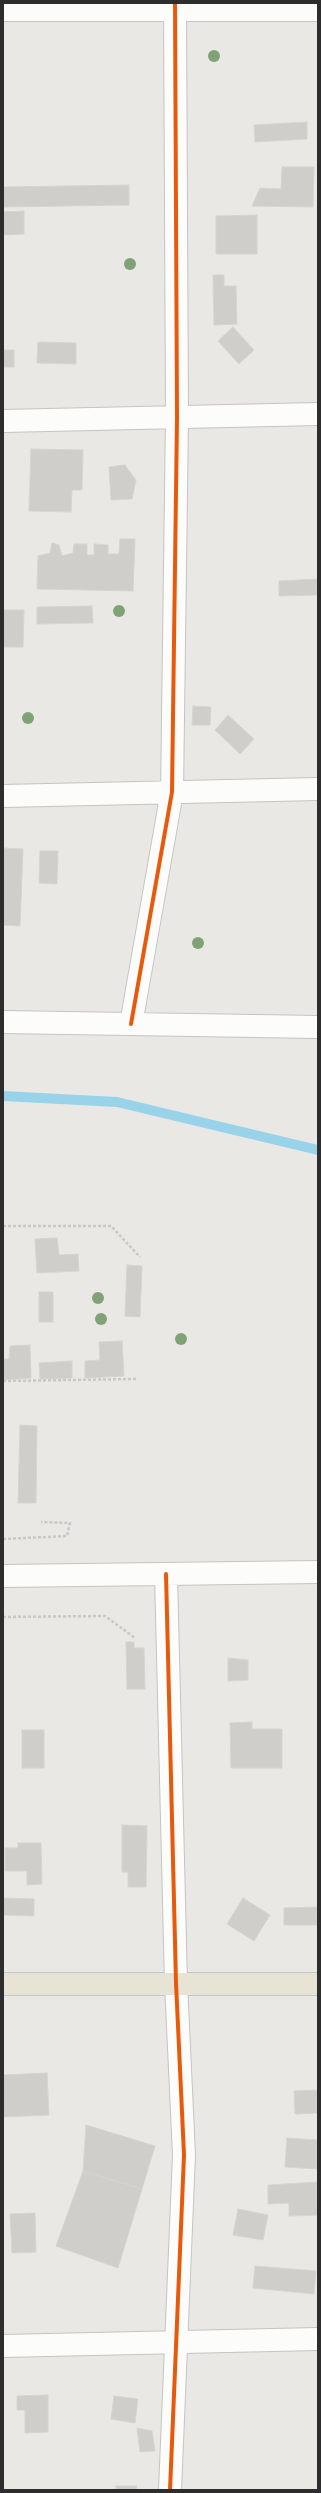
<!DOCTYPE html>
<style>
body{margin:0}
#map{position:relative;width:321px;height:2493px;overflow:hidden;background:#eae8e4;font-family:"Work Sans",sans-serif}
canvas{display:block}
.frame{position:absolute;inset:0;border:4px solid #2d2d2d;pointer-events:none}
</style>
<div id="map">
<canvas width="321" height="2493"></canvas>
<div class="frame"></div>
</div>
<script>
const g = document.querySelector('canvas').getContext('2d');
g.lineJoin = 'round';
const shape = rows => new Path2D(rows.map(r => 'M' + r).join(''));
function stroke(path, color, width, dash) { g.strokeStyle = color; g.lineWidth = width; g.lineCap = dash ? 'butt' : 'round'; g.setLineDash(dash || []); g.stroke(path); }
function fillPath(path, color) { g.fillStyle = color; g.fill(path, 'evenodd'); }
const stream = shape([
 [3,1096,117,1102,318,1150]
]);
const building = shape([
 [307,122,307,139,255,142,254,125,307,122],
 [282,167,314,167,313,207,252,206,260,188,281,189,282,167],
 [129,185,129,205,3,207,3,187,129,185],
 [24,211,24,234,3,235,3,212,24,211],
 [257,215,257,254,216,254,216,216,257,215],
 [213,275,224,275,224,286,236,286,237,324,214,325,213,275],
 [233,327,254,350,239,364,218,341,233,327],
 [38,342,76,343,76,364,37,363,38,342],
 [3,350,14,350,14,367,3,367,3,350],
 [31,449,83,450,82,490,72,490,71,512,29,511,31,449],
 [125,465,136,480,132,499,111,500,109,467,125,465],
 [120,539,135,539,133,591,37,589,38,556,50,553,52,543,59,545,62,556,73,553,74,544,87,544,87,555,94,555,94,544,108,545,108,554,119,554,120,539],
 [318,579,318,597,317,595,279,596,279,581,318,579],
 [92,606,93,623,37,624,37,607,92,606],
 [3,610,24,610,23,647,3,647,3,610],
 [193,706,211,707,210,725,192,725,193,706],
 [228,715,254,739,240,754,215,730,228,715],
 [3,848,23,849,20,926,3,925,3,848],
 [40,851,58,851,57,884,39,883,40,851],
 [57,1238,59,1255,78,1254,79,1271,37,1273,35,1239,57,1238],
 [127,1265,142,1266,140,1317,125,1316,127,1265],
 [39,1292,53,1292,53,1322,39,1322,39,1292],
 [122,1341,124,1376,85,1378,85,1361,100,1360,99,1342,122,1341],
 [30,1345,31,1378,3,1380,3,1359,9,1359,10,1346,30,1345],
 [72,1361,72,1378,40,1379,39,1363,72,1361],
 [20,1425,37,1426,36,1503,18,1503,20,1425],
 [126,1642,134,1642,134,1648,144,1648,145,1689,127,1689,126,1642],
 [228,1658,248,1660,248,1680,228,1681,228,1658],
 [252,1722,252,1729,282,1729,282,1768,231,1768,230,1723,252,1722],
 [22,1730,44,1730,44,1768,22,1768,22,1730],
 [122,1825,147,1826,146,1887,128,1887,128,1872,122,1872,122,1825],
 [18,1843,41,1843,42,1884,27,1885,27,1871,5,1871,5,1848,18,1848,18,1843],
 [3,1898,34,1899,34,1916,3,1915,3,1898],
 [243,1898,270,1915,254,1941,227,1924,243,1898],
 [318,1907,318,1925,284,1925,284,1908,318,1907],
 [47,2073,49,2115,3,2117,3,2075,47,2073],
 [318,2090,318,2113,295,2114,294,2091,318,2090],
 [86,2125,155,2146,142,2189,83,2171,86,2125],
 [287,2138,318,2140,318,2169,285,2167,287,2138],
 [83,2171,142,2189,118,2268,56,2246,83,2171],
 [318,2182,318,2215,289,2216,289,2203,268,2204,268,2185,318,2182],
 [238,2209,268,2215,263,2240,233,2235,238,2209],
 [35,2213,36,2252,12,2253,10,2214,35,2213],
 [255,2266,316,2271,314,2294,253,2288,255,2266],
 [48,2395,48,2432,25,2433,25,2410,17,2410,17,2396,48,2395],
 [114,2396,138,2399,135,2423,111,2419,114,2396],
 [137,2428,152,2431,155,2451,140,2452,137,2428],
 [116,2486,137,2486,136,2490,116,2490,116,2486]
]);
const path = shape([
 [3,1226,111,1226,140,1257],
 [3,1381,138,1379],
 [3,1539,67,1536,70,1523,41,1522],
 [3,1617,105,1616,135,1638]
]);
const minor = shape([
 [3,10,318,10],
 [3,421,318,414],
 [3,796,318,789],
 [3,1022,318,1027],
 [131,1024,172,792,177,417,175,3],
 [166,1574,176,1983,184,2155,170,2490],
 [3,1576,318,1572],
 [3,2346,318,2339]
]);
const major = shape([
 [3,1984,318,1984]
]);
const cycleway = shape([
 [131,1024,172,792,177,417,175,3],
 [166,1574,176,1983,184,2155,170,2490]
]);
const trees = [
 [214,56],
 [130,264],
 [119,611],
 [28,718],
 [198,943],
 [98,1298],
 [101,1319],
 [181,1339]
];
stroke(stream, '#99d3ea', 10);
fillPath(building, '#cfceca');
stroke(building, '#d5d4d0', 1);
stroke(minor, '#c4c4c4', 24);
stroke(major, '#c6c5c3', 24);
stroke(path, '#c8c8c8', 2.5, [3, 2]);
stroke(minor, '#fcfcfb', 22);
stroke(major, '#e7e4d6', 22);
stroke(cycleway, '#e8590c', 4);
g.fillStyle = '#80a376';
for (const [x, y] of trees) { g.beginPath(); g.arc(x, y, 6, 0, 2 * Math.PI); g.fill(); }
</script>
